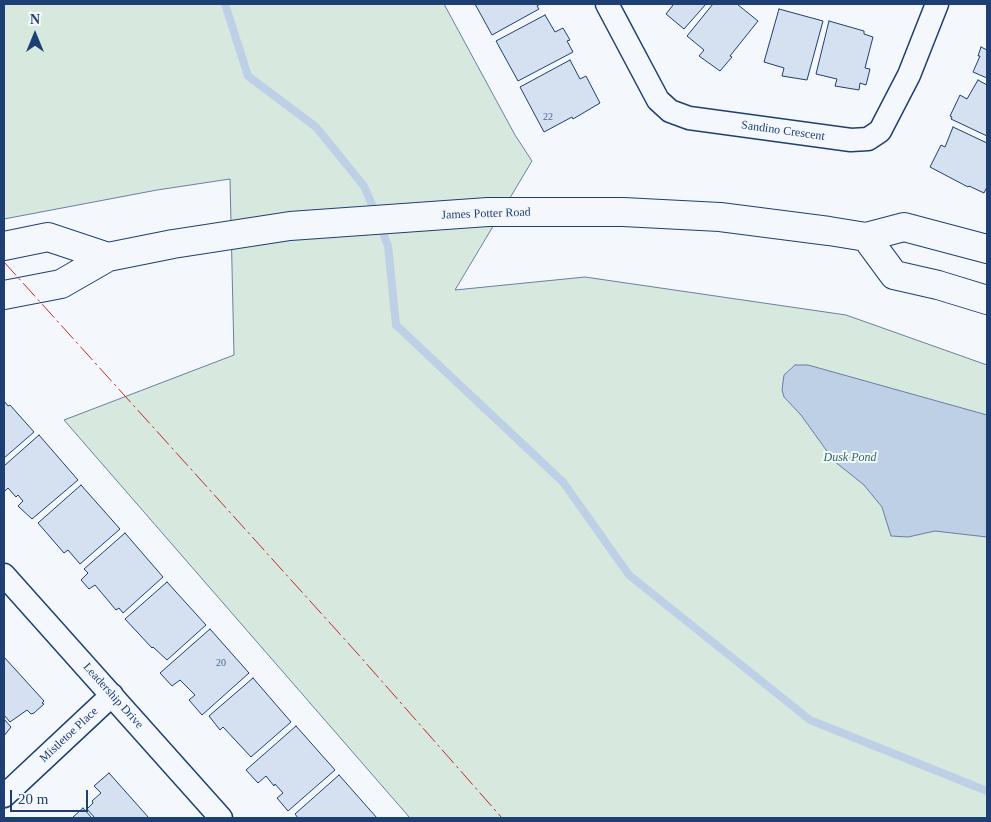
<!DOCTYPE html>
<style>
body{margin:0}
#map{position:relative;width:991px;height:822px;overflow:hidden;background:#f4f7fb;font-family:Georgia,serif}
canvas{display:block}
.frame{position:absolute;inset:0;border:5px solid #1d3f73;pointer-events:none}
.north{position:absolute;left:10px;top:10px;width:50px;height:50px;-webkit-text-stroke:4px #f4f7fb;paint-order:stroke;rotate:0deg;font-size:14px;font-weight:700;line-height:20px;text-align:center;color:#1d3f73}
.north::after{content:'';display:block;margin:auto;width:18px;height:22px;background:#1d3f73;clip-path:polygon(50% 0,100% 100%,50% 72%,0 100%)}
.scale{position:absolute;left:10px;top:790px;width:78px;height:22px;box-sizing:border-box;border:2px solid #1d3f73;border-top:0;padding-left:6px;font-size:15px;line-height:18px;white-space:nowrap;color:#1d3f73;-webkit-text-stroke:4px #f4f7fb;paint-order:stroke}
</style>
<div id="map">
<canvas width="991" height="822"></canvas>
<div class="frame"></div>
<div class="north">N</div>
<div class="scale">20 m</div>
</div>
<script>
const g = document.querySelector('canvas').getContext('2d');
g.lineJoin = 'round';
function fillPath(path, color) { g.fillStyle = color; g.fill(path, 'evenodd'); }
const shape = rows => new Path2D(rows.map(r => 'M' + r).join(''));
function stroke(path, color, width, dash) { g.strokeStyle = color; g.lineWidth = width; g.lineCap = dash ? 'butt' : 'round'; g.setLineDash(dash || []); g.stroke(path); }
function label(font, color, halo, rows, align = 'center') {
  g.font = font + ' Georgia,serif'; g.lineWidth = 4; g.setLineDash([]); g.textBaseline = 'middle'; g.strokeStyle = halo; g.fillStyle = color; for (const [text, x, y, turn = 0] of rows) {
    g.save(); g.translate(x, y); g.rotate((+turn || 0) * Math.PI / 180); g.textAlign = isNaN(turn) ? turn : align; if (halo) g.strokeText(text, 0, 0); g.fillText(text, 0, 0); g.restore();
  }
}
const green = shape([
 [4,4,444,4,515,135,532,161,455,290,585,277,846,315,987,365,987,818,410,818,64,420,234,355,230,179,157,190,4,219,4,4]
]);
const water = shape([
 [795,365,808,365,987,415,987,537,935,531,908,537,891,536,882,507,864,485,834,461,801,415,784,397,782,390,784,375,795,365]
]);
const stream = shape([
 [225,4,248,76,316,127,364,186,376,214],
 [380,225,388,246,396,325,563,482,629,575,810,720,987,791]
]);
const building = shape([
 [475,4,540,4,537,6,539,9,492,35,475,4],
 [671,4,706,4,684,29,666,14,673,5,671,4],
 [713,4,737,4,758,21,730,56,732,57,720,71,699,56,704,50,687,36,713,4],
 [779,9,823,21,807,80,782,76,784,68,764,62,779,9],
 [545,15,555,32,563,28,570,40,567,41,573,52,518,81,496,41,545,15],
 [829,21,864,31,864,34,873,37,865,68,870,69,866,85,860,83,859,90,835,86,837,79,816,74,829,21],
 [981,47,987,50,987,78,973,72,980,56,978,56,981,47],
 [570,60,580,79,586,76,600,103,573,119,572,117,544,132,520,87,570,60],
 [978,80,987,85,987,136,951,119,952,117,950,116,960,95,967,99,978,80],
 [953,127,987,143,987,187,984,193,969,186,968,187,930,167,941,145,945,147,953,127],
 [4,401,8,406,10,405,34,432,4,458,4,401],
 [39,435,78,480,32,519,18,506,23,501,18,495,16,497,8,488,5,491,4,489,4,466,39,435],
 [81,485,120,529,80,564,68,550,64,553,38,523,81,485],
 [125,533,163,577,123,613,119,608,116,610,95,585,89,589,81,580,88,573,84,569,125,533],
 [167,582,206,625,167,660,153,647,152,648,125,619,167,582],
 [210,629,249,673,202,715,189,700,195,695,180,680,172,686,160,673,210,629],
 [4,657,44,701,42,703,44,704,34,713,31,714,27,710,10,722,4,715,4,657],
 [253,678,291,722,251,757,223,727,220,730,209,716,253,678],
 [4,719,11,727,4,736,4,719],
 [296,726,335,770,288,811,277,798,283,793,275,784,274,786,266,776,258,783,246,770,296,726],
 [109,773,149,818,95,818,87,809,93,803,92,801,101,793,94,786,109,773],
 [339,775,377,818,298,818,295,814,339,775],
 [83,808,92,818,72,818,83,808]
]);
const minor = shape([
 [607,4,658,100,670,111,689,118,851,140,868,139,880,131,909,75,937,4],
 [4,575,221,818],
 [4,796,112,695]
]);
const secondary = shape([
 [866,237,894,275,938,285,987,300],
 [4,246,48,237,108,257],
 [4,295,61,284,108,257,173,244,290,226,488,212,623,212,720,217,829,231,866,237,904,227,987,249]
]);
const power = shape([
 [4,262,357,653,502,818]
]);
const numberNames = [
 ["22",548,117],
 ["20",221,663]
];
const streetNames = [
 ["Sandino Crescent",783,131,8],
 ["James Potter Road",486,214,-2],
 ["Leadership Drive",113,696,48],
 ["Mistletoe Place",69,735,-43]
];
const parkNames = [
 ["Dusk Pond",850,458]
];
fillPath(green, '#d7e8df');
stroke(green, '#687fa3', 1);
fillPath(water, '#bed0e5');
stroke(water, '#687fa3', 1);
stroke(stream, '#bed0e5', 8);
fillPath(building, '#d5e0f0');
stroke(building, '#1d3f73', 1);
stroke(minor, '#1d3f73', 25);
stroke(secondary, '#1d3f73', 30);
stroke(minor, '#f4f7fb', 22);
stroke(secondary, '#f4f7fb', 28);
stroke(power, '#c62828', 1, [18, 4, 2.5, 4]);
label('10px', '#4b6792', null, numberNames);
label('12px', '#1d3f73', '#f4f7fb', streetNames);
label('italic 12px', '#2c6c60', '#f4f7fb', parkNames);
</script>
